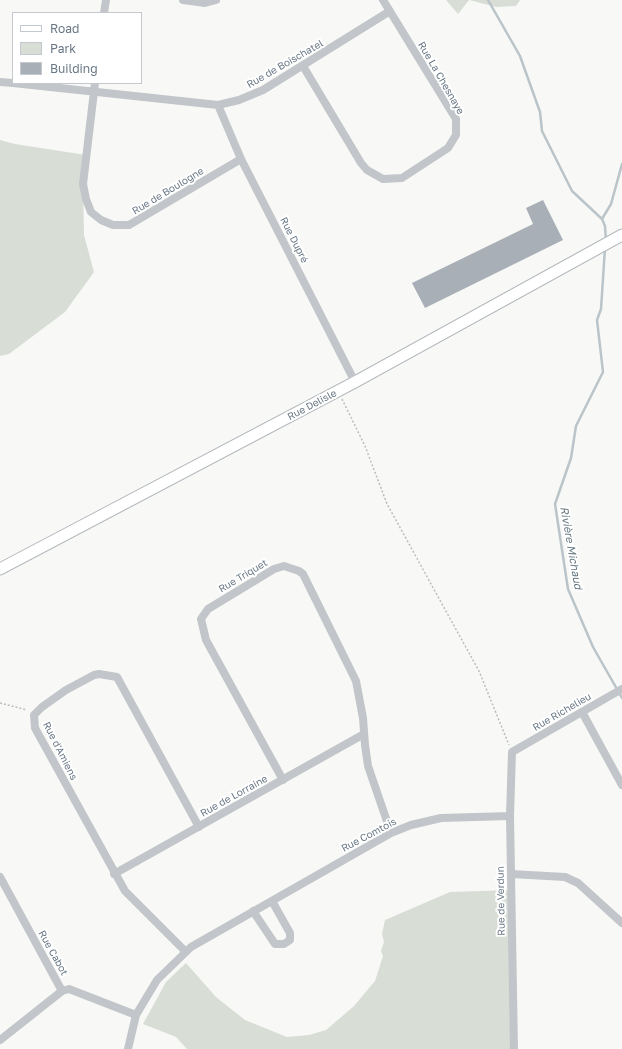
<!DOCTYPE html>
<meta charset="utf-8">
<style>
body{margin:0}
#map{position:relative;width:622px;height:1049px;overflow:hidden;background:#f8f9f6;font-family:"Golos Text",sans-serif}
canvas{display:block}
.legend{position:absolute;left:12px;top:12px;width:130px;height:72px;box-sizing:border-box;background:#fff;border:1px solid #c3c9ce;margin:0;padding:5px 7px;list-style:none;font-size:12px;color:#697785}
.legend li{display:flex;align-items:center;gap:8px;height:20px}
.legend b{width:20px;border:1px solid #c3c9ce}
</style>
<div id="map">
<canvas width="622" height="1049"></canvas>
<ul class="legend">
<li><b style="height:5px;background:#fff"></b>Road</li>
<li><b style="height:11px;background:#d8ddd6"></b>Park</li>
<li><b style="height:11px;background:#a8afb6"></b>Building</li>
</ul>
</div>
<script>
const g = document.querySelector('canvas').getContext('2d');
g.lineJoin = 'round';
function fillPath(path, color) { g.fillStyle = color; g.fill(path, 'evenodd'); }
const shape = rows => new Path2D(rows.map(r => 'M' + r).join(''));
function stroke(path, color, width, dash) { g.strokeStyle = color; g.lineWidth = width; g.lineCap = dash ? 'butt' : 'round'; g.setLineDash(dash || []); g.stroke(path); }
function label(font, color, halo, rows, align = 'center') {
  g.font = font + ' "Golos Text",sans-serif'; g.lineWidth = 4; g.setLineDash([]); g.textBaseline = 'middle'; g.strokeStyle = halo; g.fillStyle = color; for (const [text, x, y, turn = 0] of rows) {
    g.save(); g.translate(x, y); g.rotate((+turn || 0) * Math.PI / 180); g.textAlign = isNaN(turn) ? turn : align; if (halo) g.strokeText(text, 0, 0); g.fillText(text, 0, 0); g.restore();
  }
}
const green = shape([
 [446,0,520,0,516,6,496,7,469,0,458,14],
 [0,140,15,144,86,155,83,184,84,235,94,272,65,312,9,354,0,356],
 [511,890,514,1049,187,1049,176,1037,143,1024,166,982,186,963,216,997,245,1020,287,1037,309,1035,326,1030,354,1006,375,981,383,956,381,951,384,942,382,934,385,920,450,892]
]);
const stream = shape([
 [488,0,520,56,540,112,542,131,572,191,602,219],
 [606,241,605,226,602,219,611,204,622,164],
 [605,248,601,309,597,320,603,372,576,426,571,458,555,504,568,589,593,647,622,698]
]);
const building = shape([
 [543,200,563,240,425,308,412,283,533,224,526,208]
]);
const path = shape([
 [342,399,365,446,387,504,479,671,509,745],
 [0,703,27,710]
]);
const street = shape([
 [183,0,205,3,216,0],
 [104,13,106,0],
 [303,66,361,163,367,170,383,179,402,178,448,148,456,135,456,119,383,0],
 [0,82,13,83],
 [13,83,218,105,239,100,263,90,390,11],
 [95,83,83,184,86,199,91,212,101,220,113,225,129,225,241,159],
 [218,105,241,159,355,382],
 [582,712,622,785],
 [283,780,206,640,201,619,208,609,274,569,284,566,299,571,303,574,356,681,363,718,365,745,368,766,391,833],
 [114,874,364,734],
 [511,874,565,877,578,883,622,923],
 [0,877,62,991],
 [253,911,275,944,284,944,290,940,290,933,272,901],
 [186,952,125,891,35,728,34,715,42,707,66,690,94,675,99,674,117,677,199,827],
 [0,1040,62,991,69,989,136,1015],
 [128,1049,136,1015,157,980,191,947,391,833,411,825,441,818,510,816],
 [514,1049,510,816,512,752,622,689]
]);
const secondary = shape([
 [0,569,355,382,622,235]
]);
const streetNames = [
 ["Rue de Boischatel",285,64,-30],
 ["Rue La Chesnaye",441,78,60],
 ["Rue de Boulogne",168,191,-31],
 ["Rue Dupré",294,240,63],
 ["Rue Delisle",312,405,-28],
 ["Rue Triquet",243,576,-31],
 ["Rue Richelieu",562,712,-30],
 ["Rue d'Amiens",60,751,63],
 ["Rue de Lorraine",234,796,-29],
 ["Rue Comtois",369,835,-28],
 ["Rue de Verdun",501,901,-91],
 ["Rue Cabot",53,953,61]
];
const waterNames = [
 ["Rivière Michaud",571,548,80]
];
fillPath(green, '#d8ddd6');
stroke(stream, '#bac4c9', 2.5);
fillPath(building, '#a8afb6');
stroke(secondary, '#b4b9be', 13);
stroke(path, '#babdbf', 1.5, [2, 2]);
stroke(street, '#c2c5c9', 8);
stroke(secondary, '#fff', 11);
label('10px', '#697785', '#fff', streetNames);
label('italic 11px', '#657881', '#fff', waterNames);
</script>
